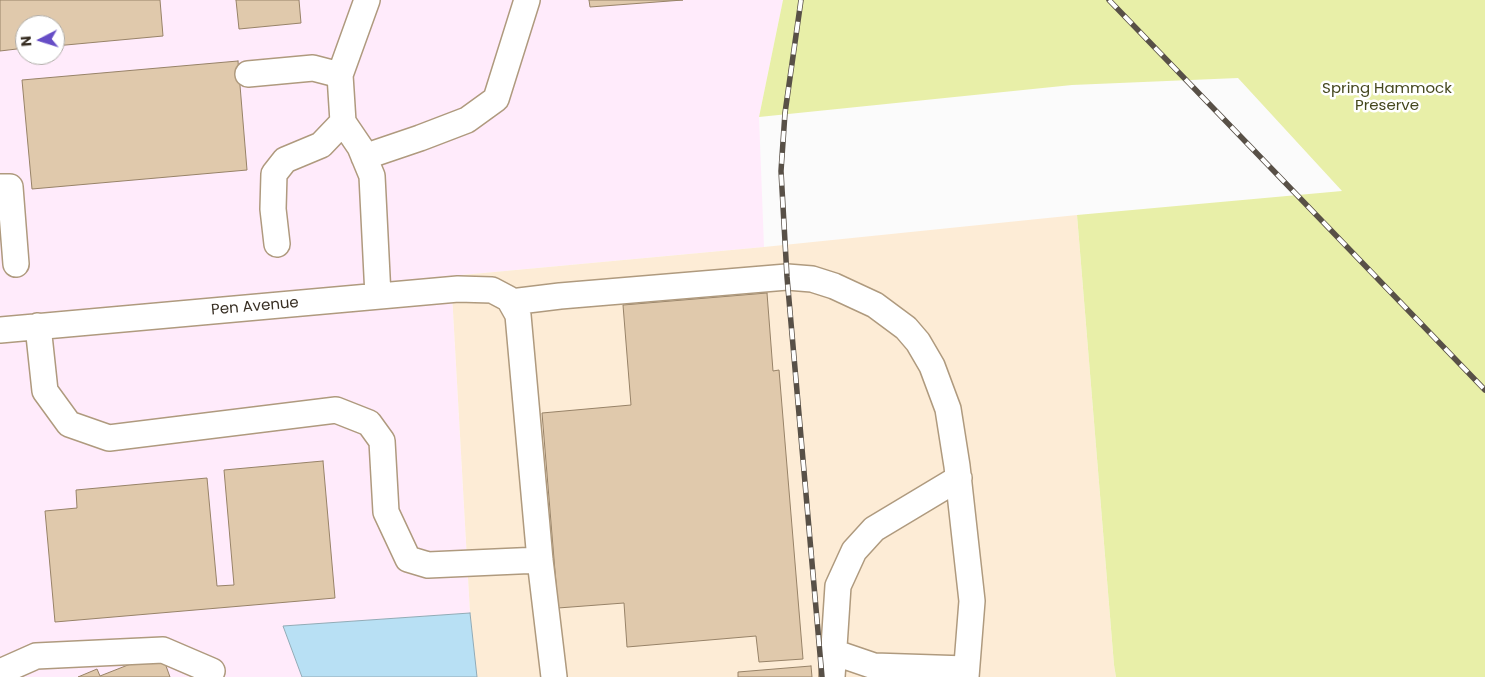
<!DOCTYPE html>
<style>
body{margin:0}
#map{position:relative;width:1485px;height:677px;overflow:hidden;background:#fbfbfb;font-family:Poppins,sans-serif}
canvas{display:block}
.north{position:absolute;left:15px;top:15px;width:50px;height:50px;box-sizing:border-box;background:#fff;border:1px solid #afaca7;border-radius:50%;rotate:265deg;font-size:14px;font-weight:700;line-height:20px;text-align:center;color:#382f24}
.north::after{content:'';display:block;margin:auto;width:18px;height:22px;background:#664dc6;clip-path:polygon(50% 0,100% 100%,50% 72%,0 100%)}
</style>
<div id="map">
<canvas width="1485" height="677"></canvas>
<div class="north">N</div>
</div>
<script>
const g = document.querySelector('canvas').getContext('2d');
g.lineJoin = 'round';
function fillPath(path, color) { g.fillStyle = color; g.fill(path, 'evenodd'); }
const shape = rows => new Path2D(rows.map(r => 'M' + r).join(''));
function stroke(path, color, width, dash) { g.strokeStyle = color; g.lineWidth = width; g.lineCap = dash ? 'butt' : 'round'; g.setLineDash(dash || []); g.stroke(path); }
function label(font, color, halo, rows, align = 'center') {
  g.font = font + ' Poppins,sans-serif'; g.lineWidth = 5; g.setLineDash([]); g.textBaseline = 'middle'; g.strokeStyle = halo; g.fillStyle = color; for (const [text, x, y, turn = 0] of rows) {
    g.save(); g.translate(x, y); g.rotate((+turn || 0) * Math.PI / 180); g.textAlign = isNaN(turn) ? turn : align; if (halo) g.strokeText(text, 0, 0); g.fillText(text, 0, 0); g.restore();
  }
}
const commercial = shape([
 [0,0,783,0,759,117,764,247,451,276,470,613,283,626,302,677,0,677],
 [25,25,55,25,55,55,25,55]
]);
const built = shape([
 [1077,215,1114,665,1116,677,477,677,470,613,451,276,764,247]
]);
const green = shape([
 [783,0,1485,0,1485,677,1116,677,1114,665,1077,215,1342,191,1238,78,1072,85,759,117]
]);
const water = shape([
 [470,613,477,677,302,677,283,626,470,613]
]);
const building = shape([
 [0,0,160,0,163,36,55,46,55,25,25,25,25,48,0,51,0,0],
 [236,0,299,0,301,23,239,29,236,0],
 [589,0,683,0,590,7,589,0],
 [238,61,247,170,32,189,22,80,238,61],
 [767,293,773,371,779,370,803,659,759,662,756,636,627,647,624,603,558,608,542,413,631,405,623,305,767,293],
 [323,461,335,598,55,622,45,511,77,508,76,490,207,478,217,586,234,585,224,470,323,461],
 [161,652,170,677,78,677,97,669,100,676,161,652],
 [811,666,812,677,738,677,738,672,811,666]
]);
const minor = shape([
 [367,0,340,75,343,122,360,147,372,176,378,296],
 [248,74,313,68,340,75],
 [364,157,420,138,467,120,496,99,527,0],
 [0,187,10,187,16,264],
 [277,244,273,209,274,174,285,160,321,145,343,122],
 [511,302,560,296,787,277,812,279,834,286,875,305,906,328,918,342,932,366,948,409,957,466,972,601,966,677],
 [38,326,45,391,69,424,109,438,336,410,369,423,382,441,386,512,408,559,428,565,540,560],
 [0,330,458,289,492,290,509,299,518,315,540,560,554,677],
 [833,652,874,666,966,669],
 [0,672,36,656,163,650,212,671],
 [832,677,838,586,854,551,874,529,959,478]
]);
const rail = shape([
 [801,0,785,113,781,171,787,277,822,677],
 [1109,0,1485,390]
]);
const parkNames = [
 ["Spring Hammock",1387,89],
 ["Preserve",1387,106]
];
const streetNames = [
 ["Pen Avenue",255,307,-5]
];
fillPath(commercial, '#ffebfb');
fillPath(built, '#fdecd6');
fillPath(green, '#e8efa8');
fillPath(water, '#b8e0f4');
stroke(water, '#92abb6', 1);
fillPath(building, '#e0c9ac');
stroke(building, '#988368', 1);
stroke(minor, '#af9a7e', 28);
stroke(minor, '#fff', 25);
stroke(rail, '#585047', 5.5);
stroke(rail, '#fff', 4, [11]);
label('15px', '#45481e', '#fff', parkNames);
label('15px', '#382f24', '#fff', streetNames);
</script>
